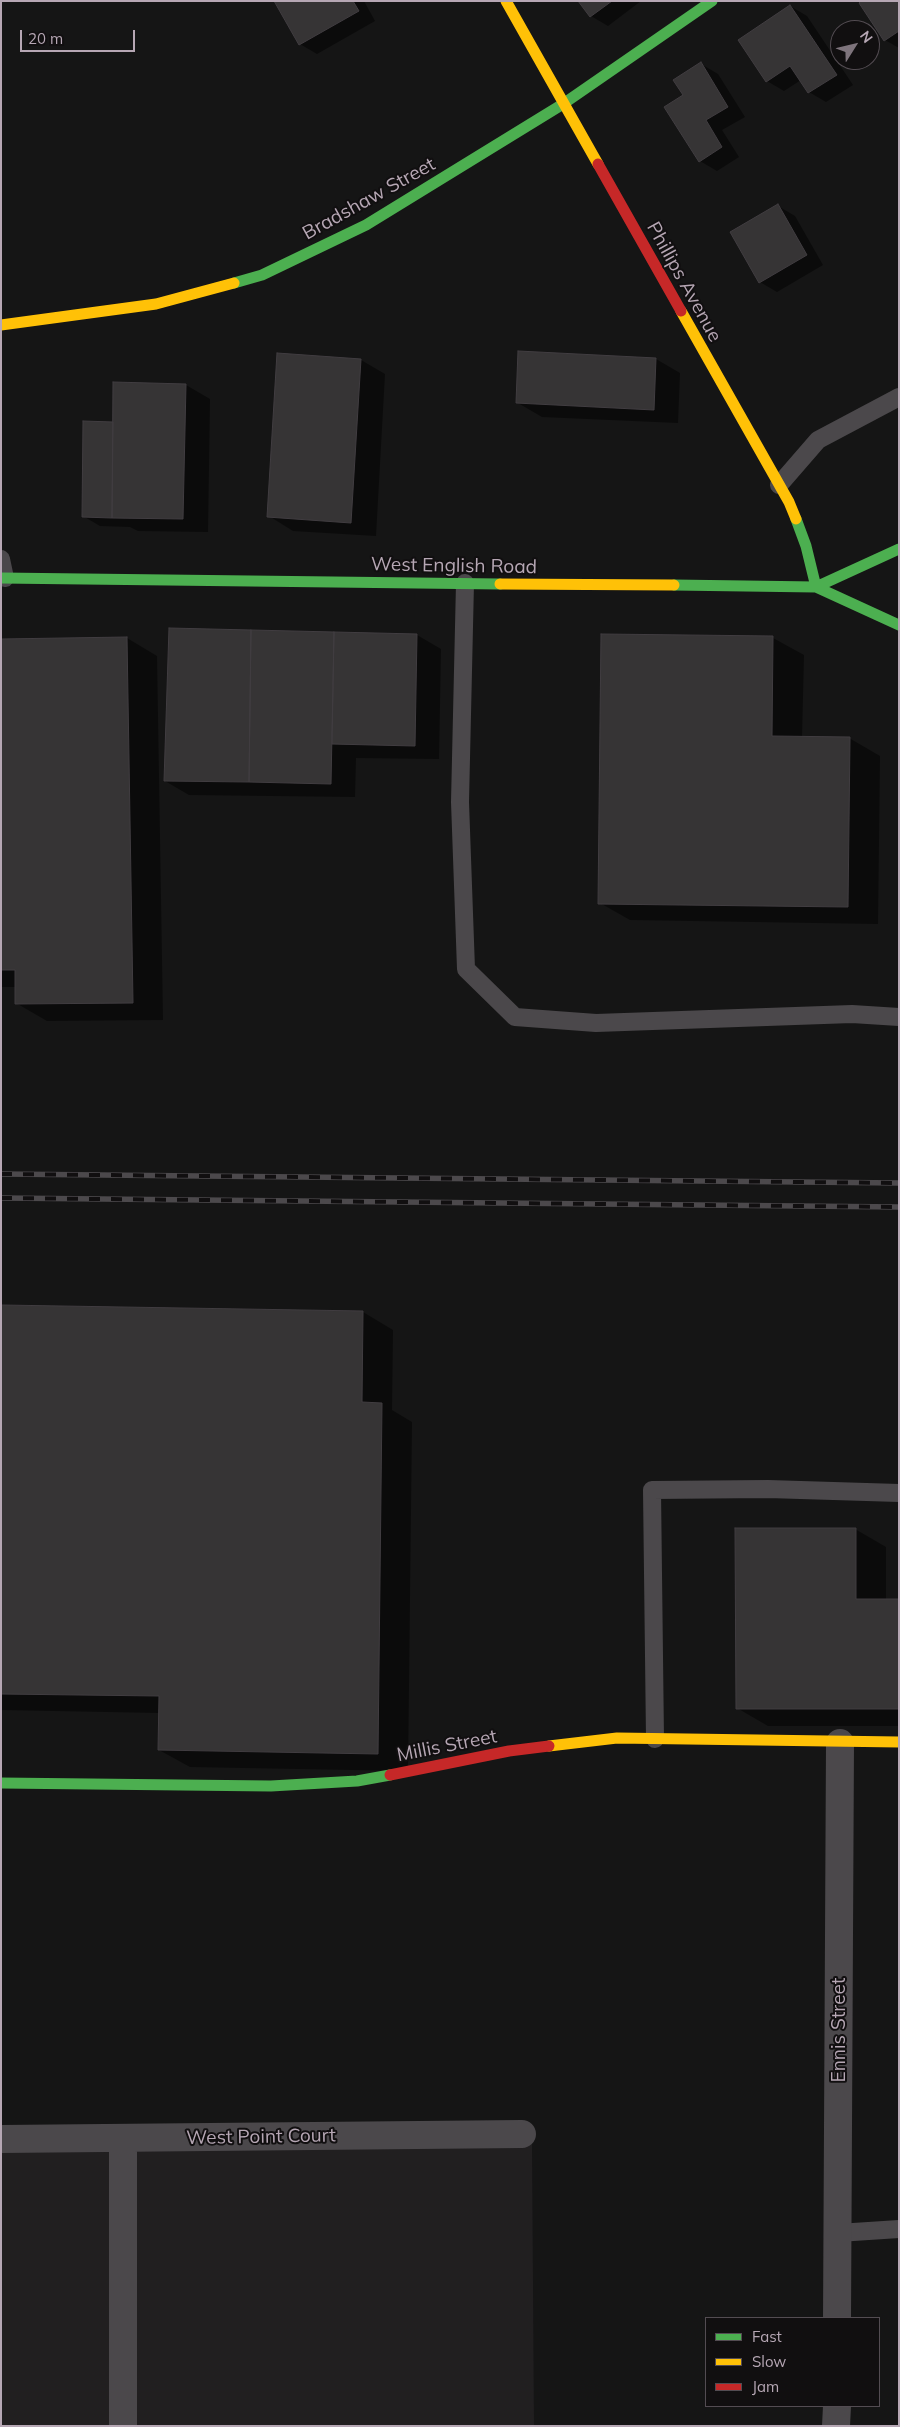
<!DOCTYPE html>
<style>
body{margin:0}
#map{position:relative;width:900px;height:2427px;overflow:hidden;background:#151515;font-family:Mulish,sans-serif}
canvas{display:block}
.frame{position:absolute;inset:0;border:2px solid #b6a7b4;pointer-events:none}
.legend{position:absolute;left:705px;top:2317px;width:175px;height:90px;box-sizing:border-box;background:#110f10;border:1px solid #534c52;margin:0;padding:6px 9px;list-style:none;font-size:15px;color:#b6a7b4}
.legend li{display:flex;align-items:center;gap:10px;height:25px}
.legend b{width:25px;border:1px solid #534c52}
.north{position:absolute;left:830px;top:20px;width:50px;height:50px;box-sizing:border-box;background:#110f10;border:1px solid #534c52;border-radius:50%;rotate:54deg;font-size:14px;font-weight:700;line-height:20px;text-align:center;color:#b6a7b4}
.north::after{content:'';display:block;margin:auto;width:18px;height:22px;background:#7e747c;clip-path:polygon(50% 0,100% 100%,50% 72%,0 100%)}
.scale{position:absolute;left:20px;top:30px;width:115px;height:22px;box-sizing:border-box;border:2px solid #b6a7b4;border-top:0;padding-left:6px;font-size:15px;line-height:18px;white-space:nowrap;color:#b6a7b4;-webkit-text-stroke:4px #110f10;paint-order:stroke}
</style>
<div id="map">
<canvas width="900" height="2427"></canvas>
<div class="frame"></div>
<ul class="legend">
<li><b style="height:6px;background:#4caf50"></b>Fast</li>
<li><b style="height:6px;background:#ffc107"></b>Slow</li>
<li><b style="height:6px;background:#c62828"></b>Jam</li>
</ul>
<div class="north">N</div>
<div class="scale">20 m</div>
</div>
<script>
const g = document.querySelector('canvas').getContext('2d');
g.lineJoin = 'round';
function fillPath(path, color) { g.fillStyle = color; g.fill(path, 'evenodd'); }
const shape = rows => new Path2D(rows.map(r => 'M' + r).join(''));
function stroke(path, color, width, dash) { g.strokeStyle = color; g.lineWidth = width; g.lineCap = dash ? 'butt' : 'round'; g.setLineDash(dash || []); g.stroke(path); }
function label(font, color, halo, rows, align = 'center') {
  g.font = font + ' Mulish,sans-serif'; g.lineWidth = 4; g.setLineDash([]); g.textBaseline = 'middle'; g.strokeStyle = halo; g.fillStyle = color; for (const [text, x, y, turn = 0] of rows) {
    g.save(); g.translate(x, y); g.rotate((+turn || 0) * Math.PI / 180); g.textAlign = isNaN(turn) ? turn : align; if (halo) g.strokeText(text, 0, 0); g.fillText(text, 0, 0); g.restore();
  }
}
const built = shape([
 [532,2144,534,2426,1,2426,1,2146]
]);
const shadow = shape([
 [275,1,364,1,375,21,317,54,300,44],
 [580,1,641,1,608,26,591,16],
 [899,1,899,48,885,40],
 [790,6,807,16,853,85,826,102,809,92,801,80,784,91,767,81,740,40],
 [701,64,718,74,745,117,722,130,739,157,717,171,700,161,685,95],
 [778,206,795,216,823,265,777,292,760,282],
 [656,359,680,373,678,423,542,417,518,403],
 [361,360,385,374,376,536,293,531,269,516],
 [186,385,210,399,208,532,138,531,130,527,100,526,83,516,114,423],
 [170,629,417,635,441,649,439,759,356,758,355,797,189,795,165,781],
 [602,635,773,638,804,655,802,737,849,738,880,756,878,924,630,920,600,903],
 [127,638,157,656,163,1020,47,1021,16,1003,16,987,1,987,1,640],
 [1,1306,363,1312,393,1330,392,1410,412,1422,408,1771,190,1767,159,1750,160,1713,1,1710],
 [855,1529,886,1547,886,1601,899,1601,899,1726,768,1726,737,1708]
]);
const building = shape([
 [274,1,353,1,359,11,299,45,274,1],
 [578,1,612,1,590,17,578,1],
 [861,1,899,1,899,31,884,41,859,3,861,1],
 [790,5,837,75,808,93,790,66,766,82,738,40,790,5],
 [701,62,728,107,706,120,722,147,699,162,664,107,683,95,673,80,701,62],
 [778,204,807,255,759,283,730,232,778,204],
 [518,351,656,358,654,410,516,403,518,351],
 [277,353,361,359,351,523,267,517,277,353],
 [113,382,186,384,183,519,112,518,113,382],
 [83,421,113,422,112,518,82,517,83,421],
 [169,628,251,630,249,782,164,781,169,628],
 [251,630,334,632,331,784,249,782,251,630],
 [334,632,417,634,415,746,332,744,334,632],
 [601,634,773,636,772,736,850,737,848,907,598,904,601,634],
 [127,637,133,1003,15,1004,15,970,1,970,1,639,127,637],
 [1,1305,363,1311,362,1402,382,1403,378,1754,158,1750,159,1696,1,1694,1,1305],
 [735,1528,856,1528,856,1599,899,1599,899,1709,736,1709,735,1528]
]);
const lane = shape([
 [779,485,818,440,899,397],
 [1,559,5,578],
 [465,583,460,802,466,969,515,1017,596,1023,852,1014,899,1017],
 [655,1739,652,1490,768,1489,899,1493],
 [838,2233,899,2229]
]);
const street = shape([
 [1,2139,522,2134],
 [837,2318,840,1743],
 [123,2426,123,2138],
 [836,2426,837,2406]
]);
const fast = shape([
 [234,283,262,275,366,225,563,104,712,1],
 [796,519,806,546,816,587],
 [1,578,500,584],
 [674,585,816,587,899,549],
 [816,587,899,625],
 [1,1783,271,1786,357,1781,390,1775]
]);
const slow = shape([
 [506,1,598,164],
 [681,311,789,502,796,519],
 [1,325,156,304,234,283],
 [500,584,674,585],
 [549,1746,617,1738,899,1742]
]);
const jam = shape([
 [598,164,681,311],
 [390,1775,509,1751,549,1746]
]);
const rail = shape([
 [1,1174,899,1183],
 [1,1198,899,1207]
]);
const streetNames = [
 ["Bradshaw Street",369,199,-29],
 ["Phillips Avenue",684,282,61],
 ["West English Road",454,566,1],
 ["Millis Street",447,1746,-11],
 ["Ennis Street",839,2030,-90],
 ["West Point Court",261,2137,-1]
];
fillPath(built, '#211f20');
fillPath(shadow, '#0007');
fillPath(building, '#363435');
stroke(building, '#413d41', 1);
stroke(lane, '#4b484b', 18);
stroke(street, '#4b484b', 28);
stroke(fast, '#4caf50', 11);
stroke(slow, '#ffc107', 11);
stroke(jam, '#c62828', 11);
stroke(rail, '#4c494c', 5.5);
stroke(rail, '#110f10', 4, [11]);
label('19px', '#b6a7b4', '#110f10', streetNames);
</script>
